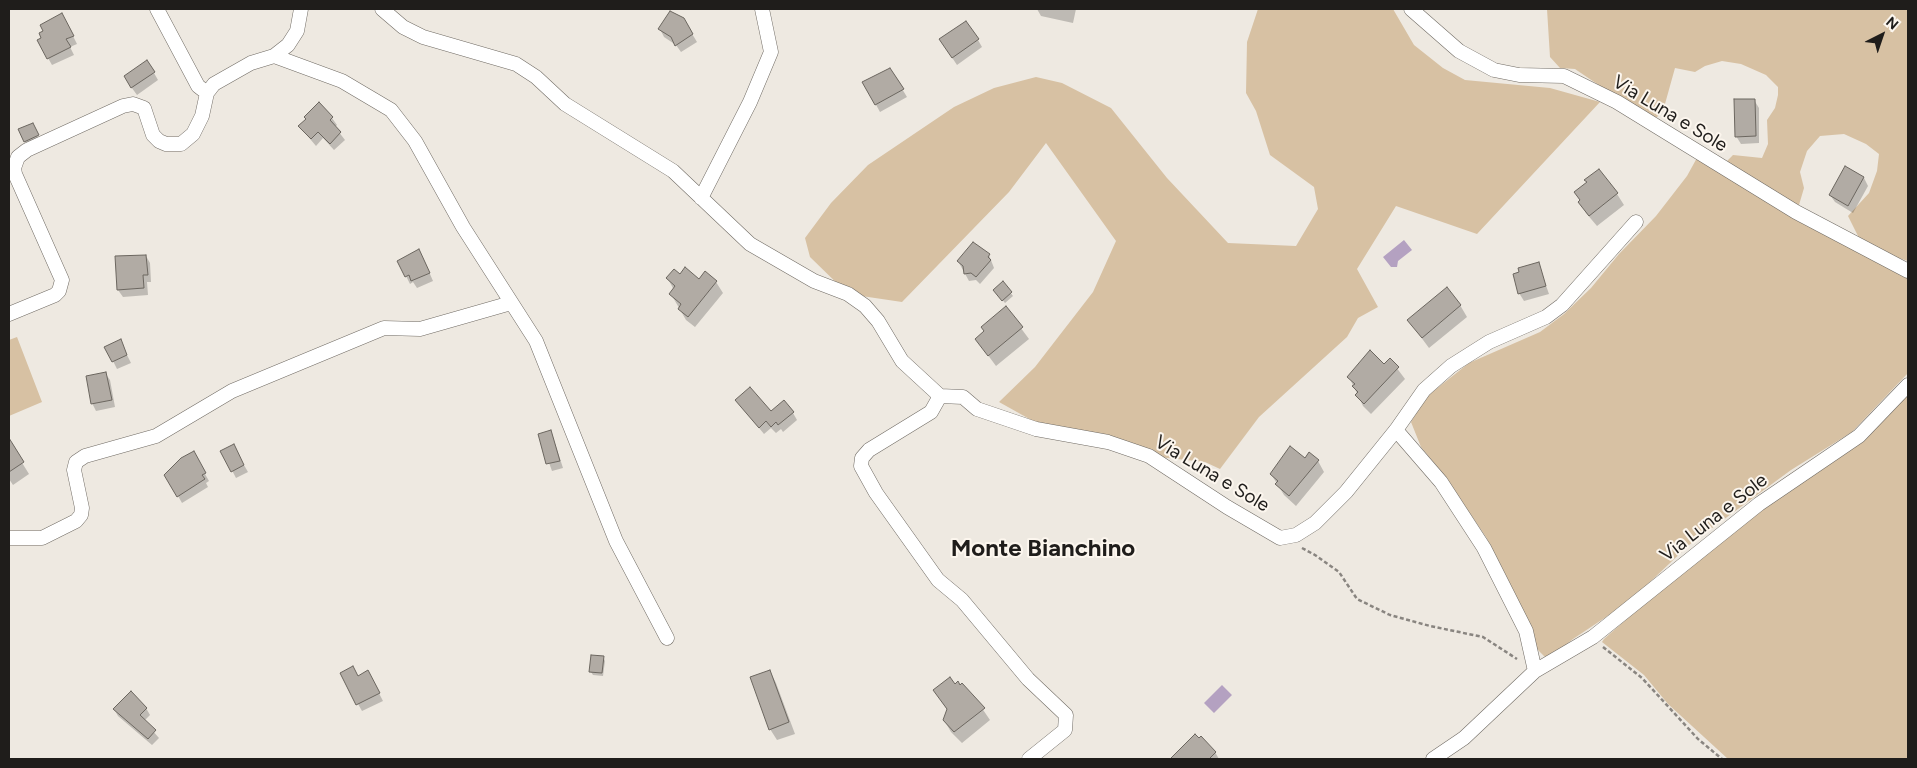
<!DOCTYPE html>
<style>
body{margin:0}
#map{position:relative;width:1917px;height:768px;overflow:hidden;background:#eee9e1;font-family:Figtree,sans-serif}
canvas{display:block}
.frame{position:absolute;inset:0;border:10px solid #1f1d1b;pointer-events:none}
.north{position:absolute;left:1857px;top:10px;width:50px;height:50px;-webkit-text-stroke:4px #fcf6ee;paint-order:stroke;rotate:41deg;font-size:14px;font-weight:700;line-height:20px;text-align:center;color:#1f1d1b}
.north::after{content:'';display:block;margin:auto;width:18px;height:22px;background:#1f1d1b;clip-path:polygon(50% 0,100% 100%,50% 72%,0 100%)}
</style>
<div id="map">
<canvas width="1917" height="768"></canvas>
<div class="frame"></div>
<div class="north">N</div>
</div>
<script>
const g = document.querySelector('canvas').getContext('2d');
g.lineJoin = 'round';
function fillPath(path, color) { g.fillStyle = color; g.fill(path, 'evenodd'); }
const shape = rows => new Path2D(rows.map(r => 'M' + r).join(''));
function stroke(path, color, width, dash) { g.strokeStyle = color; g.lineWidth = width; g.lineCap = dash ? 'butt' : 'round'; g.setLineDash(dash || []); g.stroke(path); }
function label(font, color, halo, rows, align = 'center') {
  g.font = font + ' Figtree,sans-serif'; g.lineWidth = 4; g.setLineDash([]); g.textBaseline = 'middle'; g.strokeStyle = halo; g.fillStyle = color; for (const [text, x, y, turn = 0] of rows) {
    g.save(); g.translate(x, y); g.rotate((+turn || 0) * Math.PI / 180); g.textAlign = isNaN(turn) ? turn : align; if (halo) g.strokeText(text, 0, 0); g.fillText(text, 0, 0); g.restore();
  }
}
const green = shape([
 [1258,9,1393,9,1414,45,1443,68,1465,80,1550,88,1600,102,1477,234,1396,206,1357,269,1378,307,1358,318,1347,337,1259,417,1220,469,1205,462,1149,456,1051,431,999,402,1035,367,1093,292,1116,241,1046,143,1009,192,902,302,848,294,810,257,805,238,831,203,868,165,954,107,994,88,1036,77,1062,83,1111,108,1167,178,1228,243,1296,246,1318,209,1314,187,1270,155,1256,111,1246,93,1247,42],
 [1547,9,1908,9,1908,261,1892,256,1859,238,1848,216,1869,193,1877,171,1879,154,1866,144,1844,134,1820,136,1807,151,1800,172,1804,188,1799,205,1789,203,1724,164,1733,155,1762,158,1768,144,1767,120,1775,108,1778,95,1778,87,1766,75,1741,64,1722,61,1705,66,1695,72,1675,68,1663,111,1657,117,1646,117,1575,69,1560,68,1550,57],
 [1698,156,1908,277,1908,373,1852,432,1791,470,1689,545,1630,601,1573,639,1556,653,1545,657,1536,648,1526,617,1486,537,1443,474,1421,447,1411,422,1426,397,1469,363,1540,332,1564,314,1591,288,1619,254,1656,216,1687,176],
 [17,337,42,402,9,416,9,340],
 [1908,393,1908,759,1728,759,1668,704,1644,675,1602,642,1604,639,1661,589]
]);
const water = shape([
 [1404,240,1412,250,1398,261,1397,267,1391,267,1383,257],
 [1222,685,1232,695,1214,713,1204,703]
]);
const shadow = shape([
 [1037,9,1076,9,1073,23,1041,16],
 [683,19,697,42,681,52,676,45,664,37,660,29],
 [66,22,77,44,70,47,74,55,52,65,48,58],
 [978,40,982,47,957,65,945,47],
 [890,69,907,97,880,112,864,83],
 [154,73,158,80,137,95,129,84],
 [1754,100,1759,108,1759,143,1741,144,1736,136],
 [319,104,332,118,337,125,335,127,345,140,334,150,323,138,316,146,300,127],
 [34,127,39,139,27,144,25,141],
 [1845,168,1864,178,1868,186,1853,213,1835,202,1830,195],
 [1576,193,1617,194,1624,205,1597,226,1586,213],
 [989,255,994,268,980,284,976,280,969,281,958,261],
 [146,256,150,263,151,282,147,282,148,295,123,297,118,290],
 [423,258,433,281,417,288,413,282,410,284,406,276],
 [1538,263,1549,294,1524,301,1519,293],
 [680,276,716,282,723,293,695,327,686,320,671,294,674,290,668,279],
 [1003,283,1013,296,1005,303,997,293],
 [1460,305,1467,317,1429,348,1409,321],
 [1006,308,1029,339,996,366,976,339],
 [120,341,131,363,117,369,113,361],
 [1390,359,1405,379,1371,414,1363,406,1349,377,1384,366],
 [105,373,110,380,115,407,96,411,92,403],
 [736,400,770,413,793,413,797,420,783,432,781,429,776,433,771,428,764,434],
 [551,431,563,468,552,471,539,435],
 [11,445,29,474,13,485,9,479,9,446],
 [222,451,237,453,248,472,236,478],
 [193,453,209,481,206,483,208,487,182,503,166,475],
 [1305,460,1318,461,1324,472,1296,506,1284,495,1271,474],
 [603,657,605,661,603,676,593,675,591,672],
 [770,671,776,683,795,734,777,740,770,729],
 [368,672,383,701,362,711,341,674,358,677],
 [954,685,975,698,990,720,962,743,951,732,944,720,948,711,934,690],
 [146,708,150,715,144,721,159,738,152,745,118,716,114,709],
 [1195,736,1215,752,1219,759,1172,759]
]);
const building = shape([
 [670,11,684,18,693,34,675,46,671,37,658,29,670,11],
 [62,13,74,36,66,39,71,47,47,59,37,40,41,38,39,33,43,31,40,25,62,13],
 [966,21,979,39,952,58,939,39,966,21],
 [147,60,155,72,131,88,124,76,147,60],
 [890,68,904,89,875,105,862,82,890,68],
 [1734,99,1755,99,1756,136,1735,137,1734,99],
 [319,102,333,117,330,120,341,132,330,144,318,132,311,139,298,126,306,119,304,117,319,102],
 [33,123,39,135,24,142,18,129,33,123],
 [1845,166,1864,177,1848,206,1829,195,1845,166],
 [1599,169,1618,193,1589,216,1578,202,1580,200,1574,192,1587,182,1584,180,1599,169],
 [973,242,990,254,988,257,991,260,976,277,971,273,964,274,963,266,957,261,973,242],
 [419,249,430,273,411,281,409,275,405,277,397,261,419,249],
 [146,255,148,275,143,275,144,288,117,290,115,256,146,255],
 [1539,262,1546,286,1518,294,1513,274,1519,272,1518,268,1539,262],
 [685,267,699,279,705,271,717,281,688,317,678,309,681,304,669,294,675,286,666,278,674,269,680,274,685,267],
 [1003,281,1012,292,1002,301,993,290,1003,281],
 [1447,287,1461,305,1422,338,1407,320,1447,287],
 [1006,306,1023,327,988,356,975,339,984,331,981,327,1006,306],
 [121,339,127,355,112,362,104,347,121,339],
 [1370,350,1384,364,1390,358,1399,367,1364,404,1355,395,1358,392,1352,386,1355,384,1347,377,1370,350],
 [106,372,112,400,91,404,86,376,106,372],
 [750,387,771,411,784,400,794,412,778,425,776,422,771,427,766,421,759,428,735,400,750,387],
 [551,430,560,461,546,464,538,434,551,430],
 [9,438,24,462,9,472,9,438],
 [234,444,244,465,231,472,220,451,234,444],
 [1290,446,1305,458,1309,452,1319,460,1289,496,1275,484,1278,481,1270,474,1290,446],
 [194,451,206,473,202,475,205,479,177,497,164,475,181,458,194,451],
 [591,655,604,656,602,673,589,672,591,655],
 [353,666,358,676,368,670,380,693,356,705,340,673,353,666],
 [770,670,789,722,769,730,750,677,770,670],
 [950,677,955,684,958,681,960,685,962,683,985,708,954,732,943,720,947,709,933,690,950,677],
 [131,691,147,708,140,715,156,730,148,739,113,709,131,691],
 [1195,734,1199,738,1201,736,1216,752,1209,759,1170,759,1195,734]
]);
const path = shape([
 [1302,548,1315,555,1339,572,1357,599,1390,615,1430,626,1483,637,1517,659],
 [1603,647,1642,678,1698,739,1722,759]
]);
const street = shape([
 [157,9,198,86,207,93],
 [382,9,403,27,423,37,516,64,536,77,565,104,673,171,750,244,814,281,848,294,865,306,878,321,902,361,940,396,931,412,869,450,862,458,861,466,876,493,938,580,962,600,1028,679,1066,715,1065,730,1029,759],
 [1411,9,1459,51,1494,70,1519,75,1564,76,1617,102,1796,212,1908,271],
 [274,56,342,81,391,110,415,141,463,227,536,341,616,541,667,638],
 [701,198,750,102,771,52,762,9],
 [9,314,55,295,59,291,62,280,15,174,14,168,18,157,27,150,123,106,133,104,144,108,153,135,159,141,166,144,181,144,193,134,202,116,207,93,214,84,251,63,274,56,288,45,297,31,301,9],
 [940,396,963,397,977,409,1036,429,1108,442,1149,456,1227,507,1280,538,1296,535,1315,523,1346,492,1396,430,1424,390,1451,366,1489,342,1546,317,1562,305,1636,222],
 [1396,430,1441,482,1484,548,1526,631,1535,671],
 [9,538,42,538,76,521,81,515,82,508,74,470,76,462,85,456,156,436,232,391,384,328,420,329,511,303],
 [1433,759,1464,738,1535,671,1593,637,1759,504,1859,436,1908,385]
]);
const streetNames = [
 ["Via Luna e Sole",1670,114,31],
 ["Via Luna e Sole",1212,474,31],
 ["Via Luna e Sole",1714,518,-38]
];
const districtNames = [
 ["Monte Bianchino",1043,549]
];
fillPath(green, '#d7c1a3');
fillPath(water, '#b4a1c1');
fillPath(shadow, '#0003');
fillPath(building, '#b1aba4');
stroke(building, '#6b665f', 1);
stroke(street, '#706b64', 15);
stroke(path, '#898580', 2.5, [4, 2.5]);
stroke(street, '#fff', 14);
label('19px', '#1f1d1b', '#fcf6ee', streetNames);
label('bold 24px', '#1f1d1b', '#fcf6ee', districtNames);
</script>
